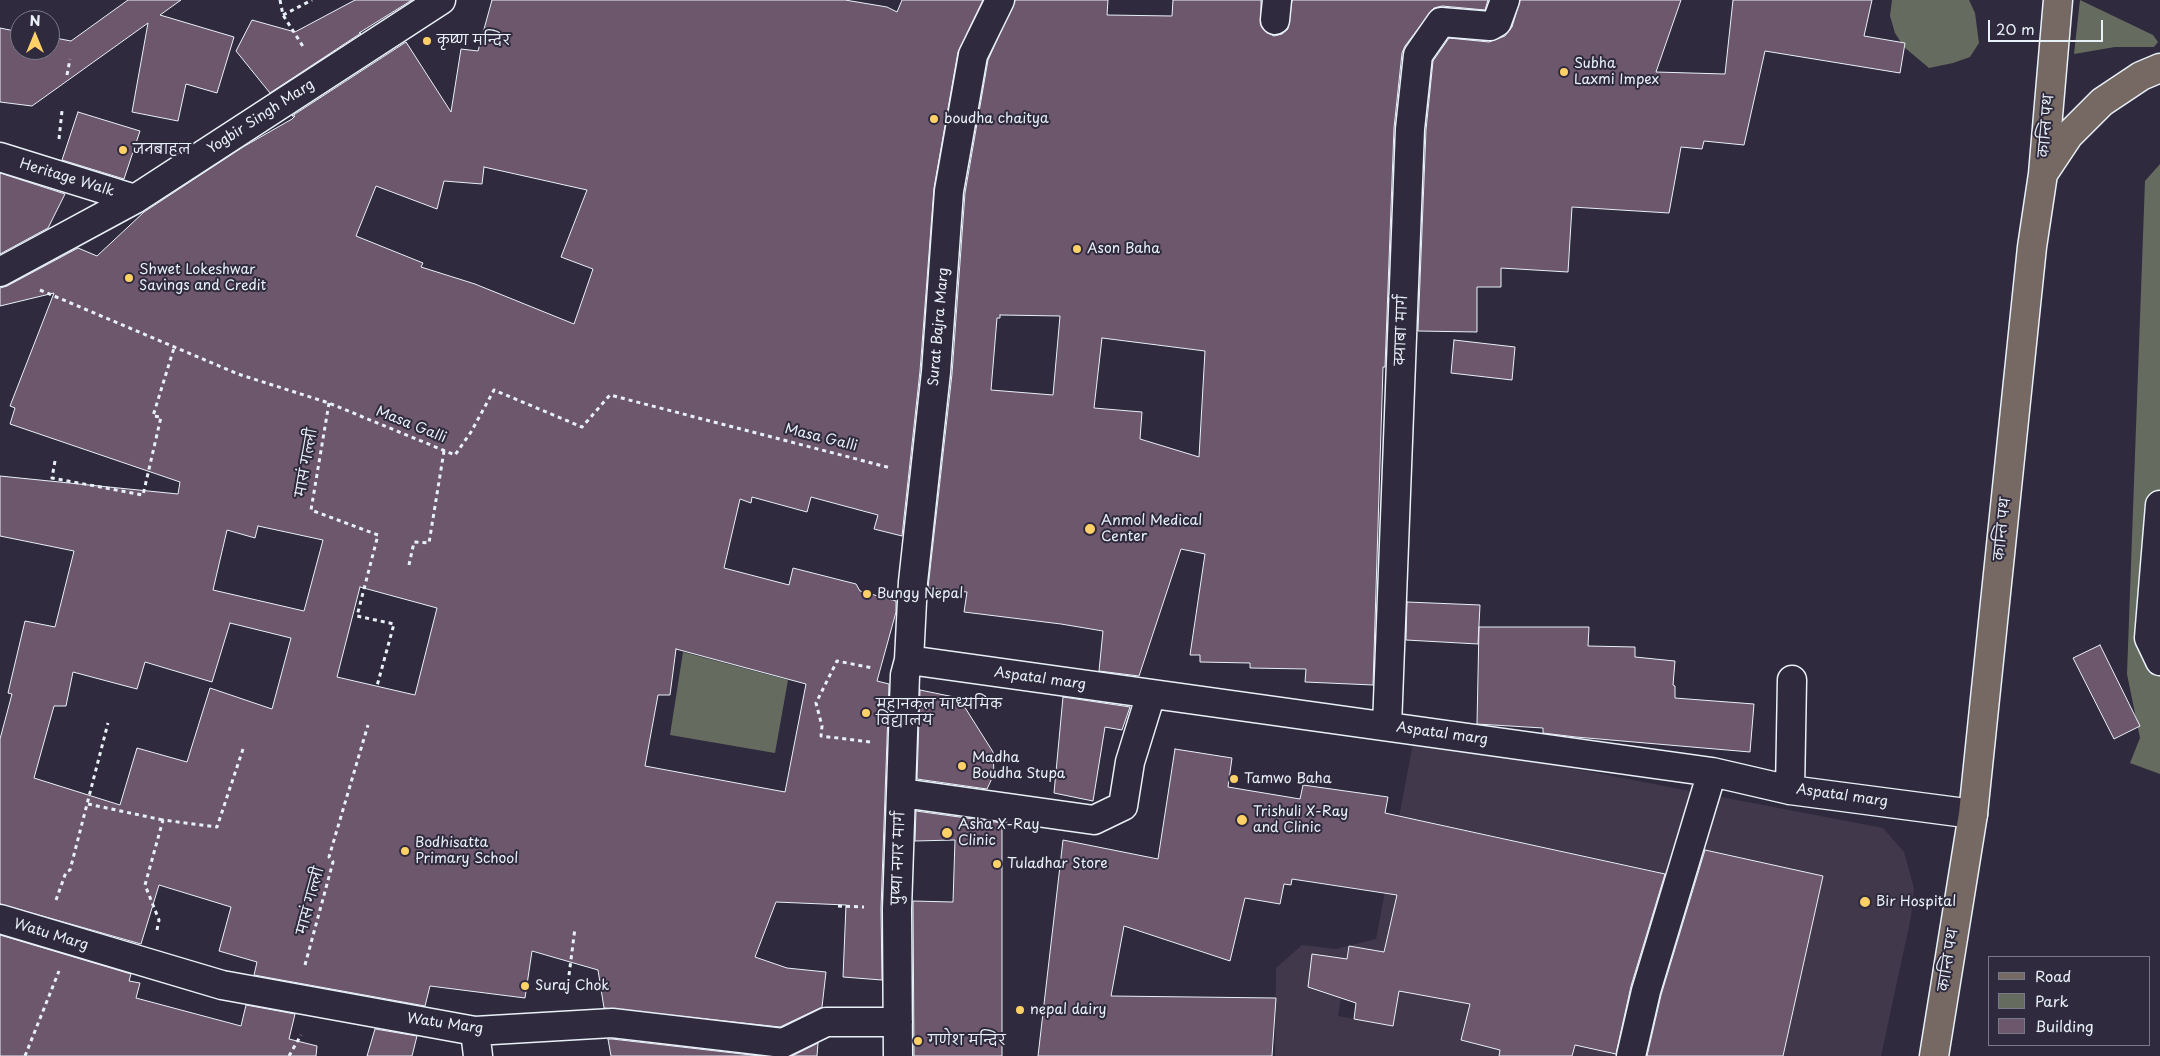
<!DOCTYPE html>
<meta charset="utf-8">
<style>
body{margin:0}
#map{position:relative;width:2160px;height:1056px;overflow:hidden;background:#2f2a3d;font-family:"Playpen Sans",sans-serif}
canvas{display:block}
.legend{position:absolute;left:1988px;top:956px;width:162px;height:90px;box-sizing:border-box;background:#2f2a3d;border:1px solid #797a88;margin:0;padding:6px 9px;list-style:none;font-size:15px;color:#e8f1f8}
.legend li{display:flex;align-items:center;gap:10px;height:25px}
.legend b{width:25px;border:1px solid #797a88}
.north{position:absolute;left:10px;top:10px;width:50px;height:50px;box-sizing:border-box;background:#2f2a3d;border:1px solid #797a88;border-radius:50%;rotate:0deg;font-size:14px;font-weight:700;line-height:20px;text-align:center;color:#e8f1f8}
.north::after{content:'';display:block;margin:auto;width:18px;height:22px;background:#ffd166;clip-path:polygon(50% 0,100% 100%,50% 72%,0 100%)}
.scale{position:absolute;left:1988px;top:20px;width:115px;height:22px;box-sizing:border-box;border:2px solid #e8f1f8;border-top:0;padding-left:6px;font-size:15px;line-height:18px;white-space:nowrap;color:#e8f1f8;-webkit-text-stroke:4px #2f2a3d;paint-order:stroke}
</style>
<div id="map">
<canvas width="2160" height="1056"></canvas>
<ul class="legend">
<li><b style="height:6px;background:#766964"></b>Road</li>
<li><b style="height:14px;background:#656c5f"></b>Park</li>
<li><b style="height:14px;background:#6d576d"></b>Building</li>
</ul>
<div class="north">N</div>
<div class="scale">20 m</div>
</div>
<script>
const g = document.querySelector('canvas').getContext('2d');
g.lineJoin = 'round';
function fillPath(path, color) { g.fillStyle = color; g.fill(path, 'evenodd'); }
const shape = rows => new Path2D(rows.map(r => 'M' + r).join(''));
function stroke(path, color, width, dash) { g.strokeStyle = color; g.lineWidth = width; g.lineCap = dash ? 'butt' : 'round'; g.setLineDash(dash || []); g.stroke(path); }
function label(font, color, halo, rows, align = 'center') {
  g.font = font + ' "Playpen Sans","Playpen Sans Deva",sans-serif'; g.lineWidth = 4; g.setLineDash([]); g.textBaseline = 'middle'; g.strokeStyle = halo; g.fillStyle = color; for (const [text, x, y, turn = 0] of rows) {
    g.save(); g.translate(x, y); g.rotate((+turn || 0) * Math.PI / 180); g.textAlign = isNaN(turn) ? turn : align; if (halo) g.strokeText(text, 0, 0); g.fillText(text, 0, 0); g.restore();
  }
}
const built = shape([
 [1414,738,1883,828,1904,852,1914,888,1911,917,1881,1056,1783,1056,1823,876,1689,847,1673,920,1651,915,1660,872,1415,819,1387,943,1631,996,1640,957,1664,962,1649,1027,1624,1022,1618,1054,1625,1056,1572,1056,1586,1001,1500,1050,1499,1056,1275,1056,1276,968,1302,945,1336,949,1376,939],
 [1349,947,1434,997,1399,991,1393,1026,1338,1016]
]);
const green = shape([
 [1892,0,1969,0,1975,13,1979,43,1970,57,1953,63,1929,68,1904,47,1895,33,1890,16],
 [2080,0,2153,35,2158,42,2154,47,2115,47,2074,54],
 [2160,164,2160,774,2130,763,2140,738,2127,674,2145,181],
 [683,652,788,680,775,753,670,735]
]);
const building = shape([
 [128,0,181,0,160,15,234,37,217,93,186,84,178,121,132,112,148,23,32,106,0,102,0,28,20,32,20,50,50,50,50,37,71,41,128,0],
 [355,0,412,0,359,33,361,33,270,93,236,51,252,20,295,32,355,0],
 [492,0,845,0,887,7,897,12,902,0,983,0,958,52,934,188,920,371,902,536,874,529,878,515,811,497,807,512,752,497,751,503,740,499,724,568,789,585,793,568,856,584,860,591,896,601,896,612,877,681,889,684,881,908,882,980,843,977,846,905,776,902,755,957,787,968,826,972,822,1007,780,1027,604,1008,598,970,532,951,525,998,430,986,425,1006,254,975,257,962,219,951,231,907,159,885,141,944,0,904,0,739,12,694,8,693,25,621,55,627,74,551,0,536,0,476,178,494,180,482,10,424,15,408,10,406,54,293,0,306,0,288,7,286,78,248,97,256,144,212,243,147,292,119,295,116,292,116,406,42,451,112,461,49,478,51,492,0],
 [484,167,587,190,561,257,593,269,574,324,475,284,421,267,423,263,356,236,376,186,437,209,444,181,482,184,484,167],
 [258,526,323,540,304,611,213,590,227,530,255,538,258,526],
 [360,587,437,608,415,695,337,677,360,587],
 [230,623,291,638,272,709,210,688,187,762,137,748,120,805,34,778,54,706,66,706,73,672,137,689,145,662,212,682,230,623],
 [676,649,806,684,785,792,645,766,658,695,670,695,676,649],
 [1015,0,1108,0,1107,15,1172,16,1173,0,1261,0,1261,26,1266,32,1274,36,1282,34,1288,29,1292,0,1488,0,1485,10,1442,6,1434,8,1405,46,1402,53,1394,128,1385,367,1383,367,1373,685,1305,682,1306,669,1250,668,1250,663,1200,662,1200,655,1190,655,1205,554,1181,549,1139,676,1099,671,1103,631,1061,624,964,612,967,592,928,588,952,374,965,193,988,60,1015,0],
 [1000,315,1060,316,1053,395,991,390,997,318,1000,318,1000,315],
 [1102,338,1205,351,1199,457,1140,439,1142,412,1094,408,1102,338],
 [1520,0,1681,0,1656,72,1725,74,1733,0,1872,0,1864,36,1905,43,1900,73,1765,51,1744,145,1704,141,1702,149,1681,147,1669,213,1572,207,1568,272,1501,268,1501,287,1477,287,1477,332,1418,331,1426,130,1433,61,1449,38,1489,42,1505,36,1512,27,1520,0],
 [78,112,140,131,124,179,62,160,78,112],
 [0,173,65,194,48,228,0,254,0,173],
 [1454,340,1515,347,1512,380,1451,373,1454,340],
 [1407,602,1480,605,1478,644,1406,640,1407,602],
 [1479,627,1589,627,1588,646,1635,647,1635,657,1675,661,1673,685,1675,686,1675,698,1754,704,1750,752,1576,737,1543,733,1543,728,1477,724,1479,627],
 [2100,645,2140,726,2114,739,2073,658,2100,645],
 [920,690,959,698,993,752,994,774,987,789,917,779,920,690],
 [1063,697,1130,707,1122,730,1105,727,1093,801,1054,793,1063,697],
 [1175,749,1232,758,1228,787,1300,799,1303,785,1388,797,1385,813,1665,874,1631,986,1616,1054,1575,1045,1572,1056,1499,1056,1500,1050,1461,1040,1470,1004,1399,991,1393,1026,1354,1019,1356,1003,1308,987,1312,954,1347,959,1349,946,1384,952,1397,895,1292,879,1291,885,1284,884,1280,904,1245,898,1230,961,1124,926,1111,996,1276,998,1272,1056,1038,1056,1063,840,1158,859,1175,749],
 [916,811,1002,823,1002,1056,914,1056,913,901,953,902,955,840,915,841,916,811],
 [1705,850,1823,876,1783,1056,1647,1056,1661,995,1705,850],
 [0,935,131,974,129,981,140,983,136,998,241,1026,246,1005,295,1014,289,1039,317,1046,316,1056,0,1056,0,935],
 [375,1029,417,1036,412,1056,367,1056,375,1029],
 [608,1039,612,1039,760,1056,611,1056,608,1039],
 [818,1043,817,1056,792,1056,818,1043]
]);
const path = shape([
 [280,0,283,15,304,48],
 [283,15,312,0],
 [67,75,70,59],
 [59,139,62,111],
 [40,290,238,374,329,403,455,455,471,432,494,390,582,427,610,395,891,468],
 [329,403,311,510,378,535,357,616,394,624,377,686],
 [55,461,52,478,143,495,161,417,153,416,174,348],
 [409,565,414,542,429,543,444,451],
 [870,742,821,736,822,726,816,703,837,661,873,668],
 [88,804,163,820],
 [56,900,66,872,70,870,108,723],
 [838,906,864,907],
 [157,930,159,920,145,885,163,820,217,827,243,749],
 [305,965,333,862,329,857,368,725],
 [567,991,575,928],
 [25,1056,59,971],
 [289,1056,301,1035]
]);
const minor = shape([
 [1275,20,1277,0],
 [0,157,135,199],
 [0,272,135,199,441,0],
 [2160,505,2149,638,2160,661],
 [909,660,1712,772,1790,790,1973,814],
 [1387,726,1410,129,1418,55,1441,22,1490,26,1497,22,1505,0],
 [1790,790,1792,680],
 [902,793,1094,820,1123,806,1130,762,1151,694],
 [0,919,222,985,475,1031,612,1023,783,1043,826,1022,898,1022],
 [475,1031,478,1056],
 [898,1056,897,909,905,675,909,660,913,582,936,372,949,191,973,55,1000,0],
 [1631,1056,1646,991,1712,772]
]);
const major = shape([
 [2045,171,2069,135,2102,102,2141,76,2160,68],
 [1934,1056,1973,814,2032,247,2043,174,2058,0]
]);
const markers = [
 [427,41,5,"#ffd166"],
 [1564,72,5,"#ffd166"],
 [934,119,5,"#ffd166"],
 [123,150,5,"#ffd166"],
 [1077,249,5,"#ffd166"],
 [129,278,5,"#ffd166"],
 [1090,529,6,"#ffd166"],
 [867,594,5,"#ffd166"],
 [866,713,5,"#ffd166"],
 [962,766,5,"#ffd166"],
 [1234,779,5,"#ffd166"],
 [1242,820,6,"#ffd166"],
 [947,833,6,"#ffd166"],
 [405,851,5,"#ffd166"],
 [997,864,5,"#ffd166"],
 [1865,902,6,"#ffd166"],
 [525,986,5,"#ffd166"],
 [1020,1010,5,"#ffd166"],
 [918,1041,5,"#ffd166"]
];
const poiNames = [
 ["कृष्ण मन्दिर",437,41],
 ["Subha",1574,64],
 ["Laxmi Impex",1574,80],
 ["boudha chaitya",944,119],
 ["जनबाहल",133,150],
 ["Ason Baha",1087,249],
 ["Shwet Lokeshwar",139,270],
 ["Savings and Credit",139,286],
 ["Anmol Medical",1101,521],
 ["Center",1101,537],
 ["Bungy Nepal",877,594],
 ["महानकल माध्यमिक",876,705],
 ["विद्यालय",876,721],
 ["Madha",972,758],
 ["Boudha Stupa",972,774],
 ["Tamwo Baha",1244,779],
 ["Trishuli X-Ray",1253,812],
 ["and Clinic",1253,828],
 ["Asha X-Ray",958,825],
 ["Clinic",958,841],
 ["Bodhisatta",415,843],
 ["Primary School",415,859],
 ["Tuladhar Store",1007,864],
 ["Bir Hospital",1876,902],
 ["Suraj Chok",535,986],
 ["nepal dairy",1030,1010],
 ["गणेश मन्दिर",928,1041]
];
const streetNames = [
 ["Yogbir Singh Marg",261,117,-33],
 ["कान्ति पथ",2047,126,-85],
 ["Heritage Walk",67,178,17],
 ["Surat Bajra Marg",939,327,-85],
 ["क्याबा मार्ग",1402,330,-88],
 ["Masa Galli",411,425,22],
 ["Masa Galli",821,438,14],
 ["मासं गल्ली",307,463,-80],
 ["कान्ति पथ",2003,529,-84],
 ["Aspatal marg",1040,679,8],
 ["Aspatal marg",1442,734,8],
 ["Aspatal marg",1842,796,8],
 ["पुष्पा नगर मार्ग",899,858,-88],
 ["मासं गल्ली",311,901,-75],
 ["Watu Marg",51,935,17],
 ["कान्ति पथ",1949,960,-81],
 ["Watu Marg",445,1024,8]
];
fillPath(built, '#42384b');
fillPath(green, '#656c5f');
fillPath(building, '#6d576d');
stroke(building, '#e8f1f8', 1);
stroke(minor, '#e8f1f8', 31);
stroke(major, '#e8f1f8', 31);
stroke(path, '#e8f1f8', 3, [4, 4]);
stroke(minor, '#2f2a3d', 28);
stroke(major, '#766964', 28);
for (const [x, y, r, color] of markers) { const dot = new Path2D(); dot.arc(x, y, r, 0, 2 * Math.PI); g.fillStyle = color; g.fill(dot); stroke(dot, '#2f2a3d', 2); }
label('14px', '#e8f1f8', '#2f2a3d', poiNames, 'left');
label('14px', '#e8f1f8', '#2f2a3d', streetNames);
</script>
